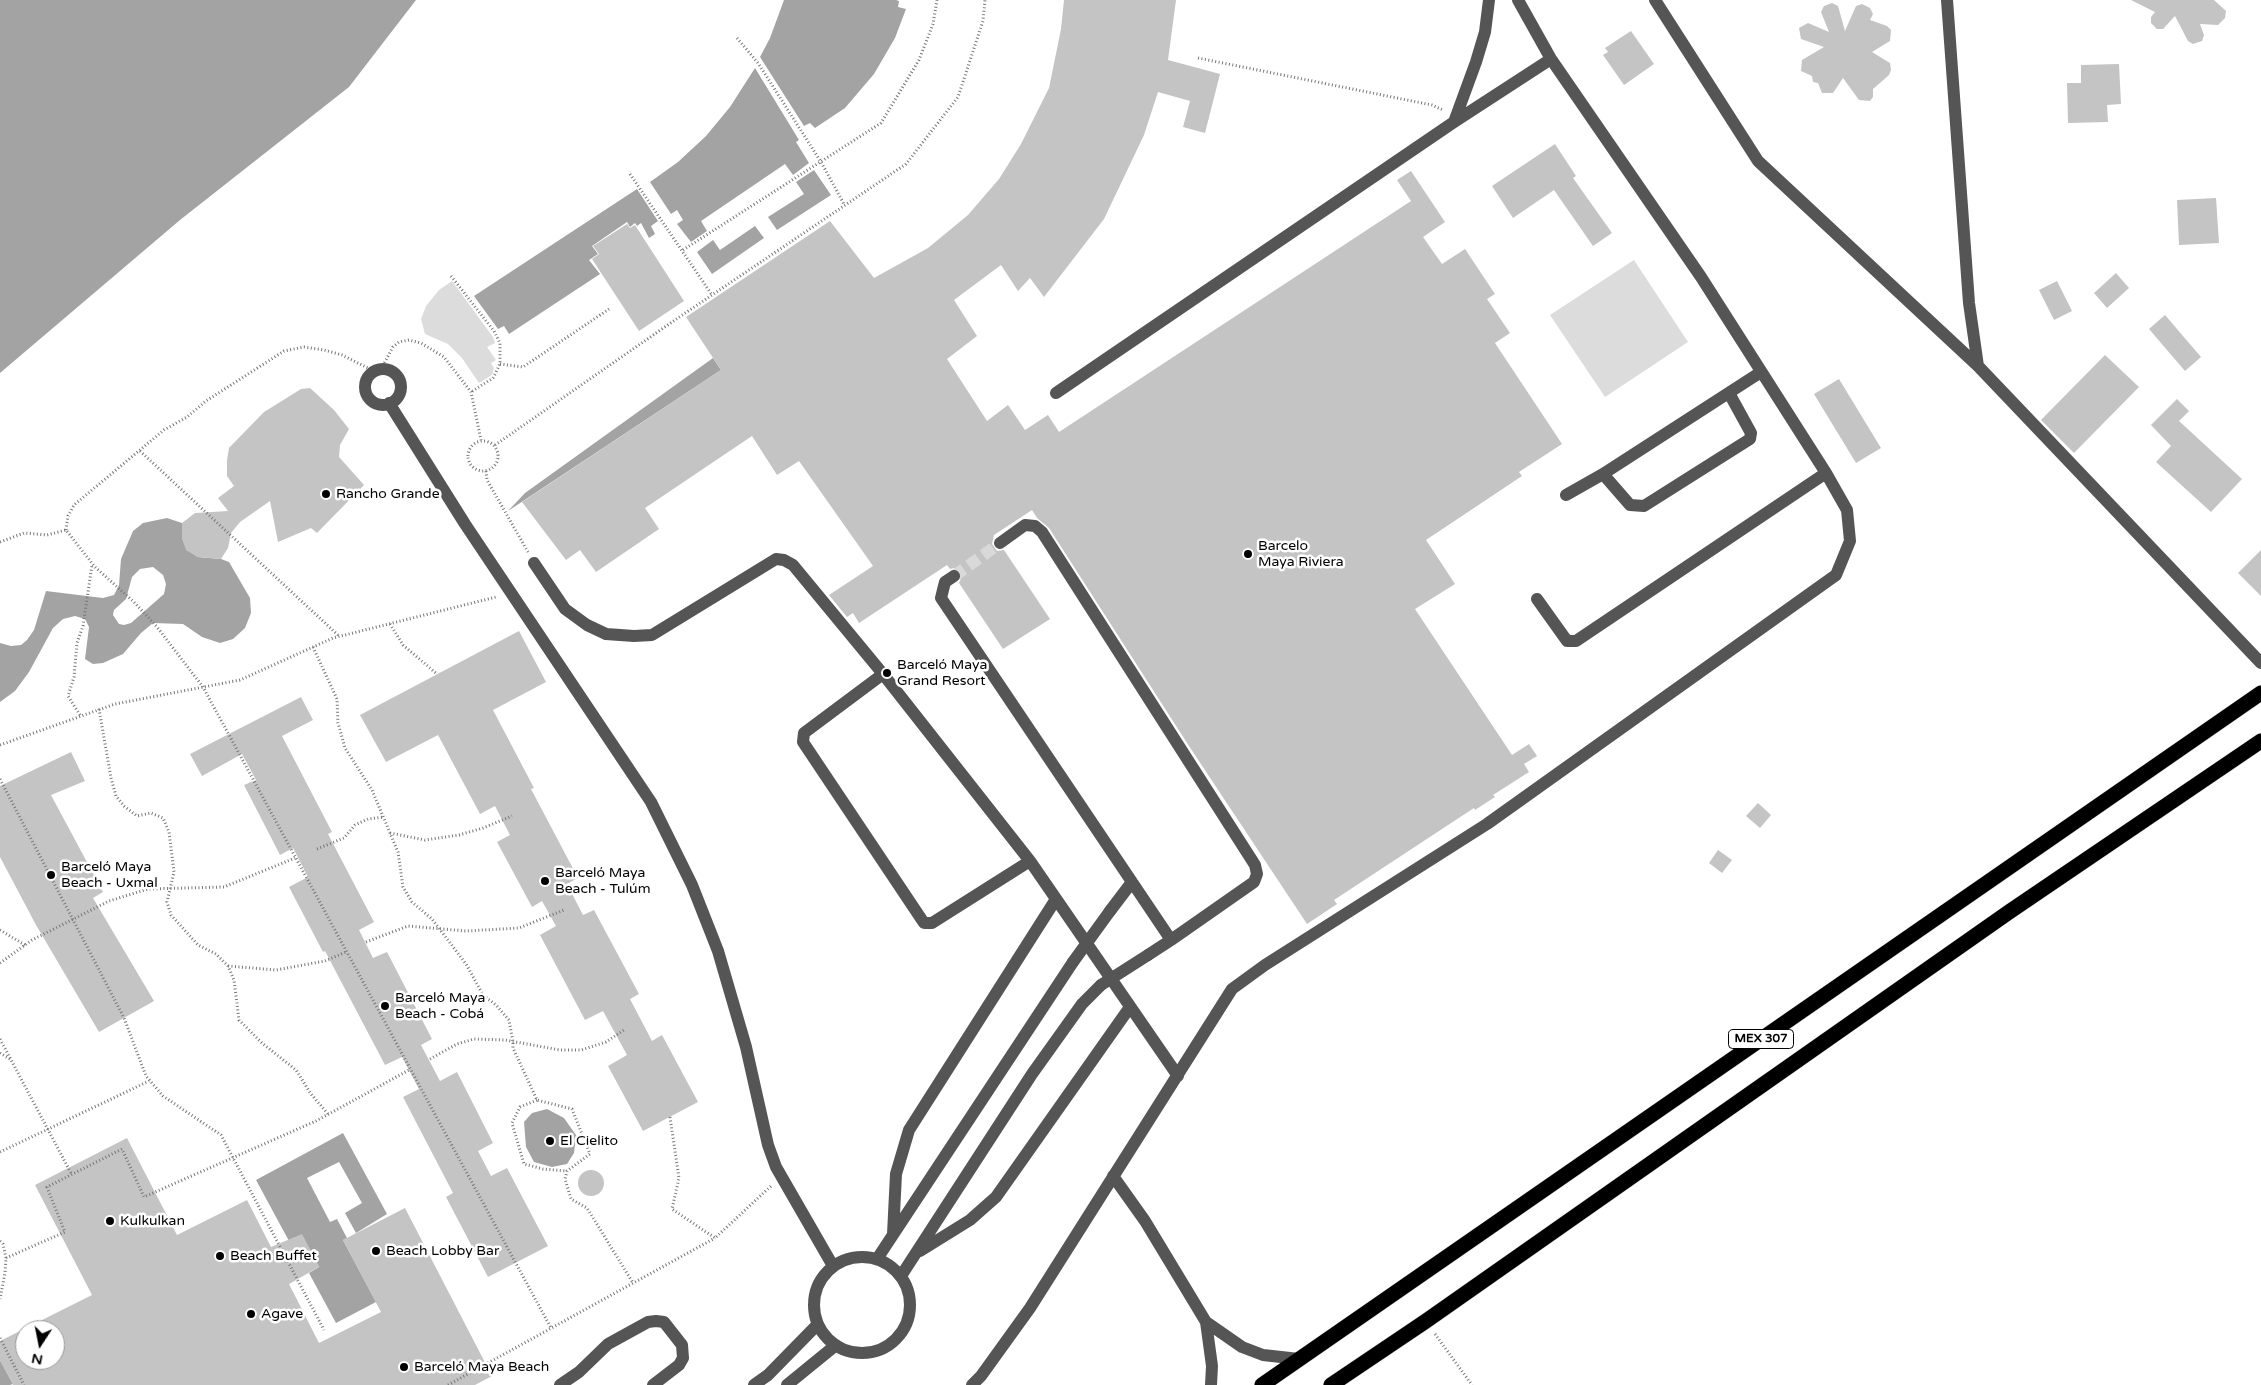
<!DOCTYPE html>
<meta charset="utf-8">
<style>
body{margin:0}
#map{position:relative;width:2261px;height:1385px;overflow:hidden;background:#fff;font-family:"Varela Round",sans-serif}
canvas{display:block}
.north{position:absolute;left:15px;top:1320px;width:50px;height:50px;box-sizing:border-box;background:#fff;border:1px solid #999;border-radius:50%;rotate:191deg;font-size:14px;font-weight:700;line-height:20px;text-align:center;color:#000}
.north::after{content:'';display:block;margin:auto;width:18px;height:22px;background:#000;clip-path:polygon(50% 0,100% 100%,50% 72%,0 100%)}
</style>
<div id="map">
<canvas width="2261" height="1385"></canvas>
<div class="north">N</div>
</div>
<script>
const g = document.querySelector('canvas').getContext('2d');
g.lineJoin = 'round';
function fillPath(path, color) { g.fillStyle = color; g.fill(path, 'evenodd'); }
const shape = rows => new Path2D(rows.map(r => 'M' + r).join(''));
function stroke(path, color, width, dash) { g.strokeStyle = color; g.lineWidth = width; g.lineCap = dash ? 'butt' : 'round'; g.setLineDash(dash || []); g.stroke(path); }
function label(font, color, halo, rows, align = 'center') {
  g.font = font + ' "Varela Round",sans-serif'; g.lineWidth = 5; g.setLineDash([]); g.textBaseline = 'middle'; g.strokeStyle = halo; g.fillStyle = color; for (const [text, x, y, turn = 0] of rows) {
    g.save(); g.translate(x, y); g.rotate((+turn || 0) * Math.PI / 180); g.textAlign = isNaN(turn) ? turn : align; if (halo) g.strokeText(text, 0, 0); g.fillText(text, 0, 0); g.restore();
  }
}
const green = shape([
 [1634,260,1688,342,1605,397,1550,315],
 [452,281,493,337,495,343,487,347,496,360,491,363,494,368,492,375,479,383,462,358,448,344,425,334,421,319,426,306,439,290]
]);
const water = shape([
 [0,0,416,0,349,87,180,220,0,373],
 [784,0,896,0,899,1,898,7,906,9,895,38,874,74,845,108,815,128,810,123,804,126,760,57,770,38],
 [755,68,799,140,796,142,809,163,793,175,785,164,701,221,707,231,691,242,677,224,683,220,677,210,671,214,650,182,678,162,706,136,730,107],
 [814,170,831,195,777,230,768,217,804,194,796,182],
 [637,189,658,221,651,226,655,234,649,238,641,223,637,226,635,223,630,227,627,222,592,246,598,254,589,260,600,274,509,334,504,326,498,329,474,296],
 [755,226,764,238,712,274,697,252,713,240,720,250],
 [713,358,721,370,508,511,525,493],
 [167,518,182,523,182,538,187,550,198,557,221,559,229,562,250,598,251,613,245,628,233,639,220,643,202,637,183,624,153,623,141,633,123,654,103,663,93,664,85,659,89,627,85,619,75,616,63,619,53,628,29,672,15,691,0,702,0,643,11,646,21,645,27,640,34,630,46,591,103,598,114,595,119,585,121,559,133,531,143,523],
 [153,567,163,575,166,584,164,594,131,623,124,625,119,624,113,615,114,610,126,599,132,577,140,569],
 [547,1109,564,1118,576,1135,574,1153,567,1164,552,1167,534,1162,526,1147,524,1122,532,1113],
 [343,1133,387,1214,356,1233,345,1213,362,1203,339,1162,307,1178,330,1222,337,1219,347,1238,343,1240,376,1302,336,1323,309,1273,319,1267,302,1235,289,1241,256,1180],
 [0,1360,13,1384,10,1385,0,1385]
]);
const building = shape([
 [1064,0,1176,0,1168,60,1220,74,1205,133,1183,127,1190,101,1158,92,1144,135,1104,219,1044,297,1030,278,1018,291,1001,265,954,300,977,336,947,359,987,421,1008,405,1025,430,1048,415,1059,432,1411,201,1397,180,1411,171,1445,222,1423,237,1442,264,1465,249,1495,294,1487,299,1510,333,1495,343,1562,444,1519,472,1522,476,1426,540,1455,584,1415,609,1512,755,1529,744,1537,756,1524,764,1529,772,1493,795,1495,797,1475,810,1474,808,1334,900,1337,904,1307,924,1187,743,1049,528,1037,518,1032,510,994,535,992,544,997,551,1004,550,1050,619,1003,649,959,583,962,576,960,571,954,568,950,569,947,565,859,623,853,613,847,617,829,595,873,566,799,461,777,475,752,436,645,508,659,529,596,572,580,550,566,560,522,502,721,370,686,317,830,221,874,278,928,248,968,215,999,179,1021,144,1049,88,1061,29],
 [2131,0,2214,0,2226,11,2225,18,2218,25,2200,24,2204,35,2202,41,2193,44,2188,41,2175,16,2163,29,2157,29,2151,23,2151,17,2155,12],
 [1832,3,1838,6,1845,31,1856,6,1862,4,1870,8,1873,14,1870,20,1887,26,1891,30,1890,41,1872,52,1890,63,1891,70,1889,75,1873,89,1873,97,1870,101,1859,100,1843,78,1833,93,1822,93,1818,83,1813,82,1812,76,1801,71,1802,60,1824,47,1801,39,1799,28,1808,23,1829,32,1821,12,1824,6],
 [1631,31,1654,64,1624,85,1603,55,1608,52,1605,48],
 [2119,64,2121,104,2107,105,2108,122,2068,123,2067,83,2081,83,2081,65],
 [1555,144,1576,176,1573,178,1612,233,1593,246,1554,190,1513,218,1492,186],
 [2216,198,2219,243,2179,245,2177,200],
 [627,224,630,228,635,225,684,301,639,331,592,259,599,254,593,246],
 [2116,273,2129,288,2107,308,2094,293],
 [2057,281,2072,311,2054,320,2039,290],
 [2165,315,2201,357,2185,371,2149,329],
 [2105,355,2139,387,2074,453,2041,420],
 [1839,379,1881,448,1856,463,1814,394],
 [310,388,334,410,349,429,340,445,339,457,364,485,317,533,311,528,278,542,270,501,240,522,231,533,228,548,221,559,198,557,186,550,182,538,182,523,195,513,228,511,218,498,234,486,227,476,227,460,229,448,264,412,301,389],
 [2177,399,2189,411,2179,421,2242,479,2211,512,2156,462,2171,446,2151,425],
 [2261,550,2261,596,2238,573],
 [519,631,546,682,493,710,534,788,531,789,578,878,567,884,583,915,594,910,639,994,630,999,652,1041,662,1035,698,1102,643,1131,608,1066,627,1055,603,1011,585,1020,540,935,556,926,542,901,532,907,497,842,510,835,495,806,480,814,438,735,386,762,360,715],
 [301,697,313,720,282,736,332,832,328,834,374,922,359,930,373,958,387,952,432,1039,421,1045,440,1081,457,1072,493,1143,478,1151,491,1176,507,1168,548,1246,488,1277,446,1197,453,1193,403,1097,419,1089,402,1057,385,1065,325,951,323,952,289,887,308,877,293,848,280,855,244,785,256,780,242,754,202,776,190,754],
 [71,752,85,781,51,795,103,892,93,898,154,1001,99,1032,36,925,0,857,0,786],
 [1758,803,1771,815,1760,828,1746,816],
 [1718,850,1732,860,1722,873,1709,863],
 [127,1138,177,1235,247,1200,271,1247,302,1234,319,1267,289,1284,319,1343,381,1312,343,1240,405,1208,492,1376,475,1385,13,1385,0,1360,0,1341,92,1295,35,1185],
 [25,1330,55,1330,55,1360,25,1360],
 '578 1183a13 13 0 1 1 26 0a13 13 0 1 1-26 0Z'
]);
const minorTunnel = shape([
 [954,576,1000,543]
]);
const path = shape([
 [737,38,758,63,821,162,844,204],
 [1198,58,1432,105,1443,110],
 [630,174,712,295],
 [683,250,881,123,919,60,933,24,937,0],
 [451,276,494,331,500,343,500,364,493,378,471,392],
 [500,364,523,367,609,309],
 [381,369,393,347,399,342,409,340,421,343,444,357,471,392,481,440],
 '468 456a15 15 0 1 1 30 0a15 15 0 1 1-30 0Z',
 [495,445,672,322,906,164,958,97,983,21,985,0],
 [140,451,339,636],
 [486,471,487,480,528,552],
 [66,530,68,516,74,505,164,430,187,417,206,401,284,351,304,347,324,350,342,355,374,371],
 [0,542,24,533,47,535,66,530,95,567,134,602,157,627,203,687,551,1328],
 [390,624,403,645,437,674],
 [313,647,337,699,338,723,345,748,372,790,398,852,403,887,412,902,432,919,466,964,483,995,496,1005,509,1020,513,1042,513,1048,537,1100,572,1109,590,1154,567,1171,565,1179,571,1199,587,1208,633,1283],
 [99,709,111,778,116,796,124,806,137,816,151,813,163,818,169,832,174,872,167,902,171,915,198,945,216,954,228,966,234,980,239,1020,262,1043,296,1070,311,1094,328,1114],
 [80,715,68,696,74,677,77,643,83,626,92,565],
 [0,745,115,704,240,680,333,638,496,597],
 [0,779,124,1018,146,1076,163,1096,221,1135,324,1330],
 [390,833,425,840,459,835,483,828,512,816],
 [317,849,344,838,355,825,368,819,384,817],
 [0,930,25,945],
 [366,942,408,926,466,931,519,928,564,910],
 [0,963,32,940,109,901,148,889,224,887,295,858],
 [228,966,276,970,325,961,346,952],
 [0,1039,72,1175],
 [0,1053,10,1059],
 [430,1059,457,1044,474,1039,505,1040,560,1050,581,1050,606,1042,624,1030],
 [537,1100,520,1107,512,1123,524,1164,543,1169,567,1171],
 [670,1117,679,1178,672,1209,715,1238,771,1186],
 [0,1152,149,1081],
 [0,1241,3,1244,6,1258,5,1273,0,1299],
 [6,1258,65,1232,47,1187,122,1149,144,1197,316,1121,409,1070],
 [1435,1334,1472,1385],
 [0,1338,24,1385],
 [448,1385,715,1238]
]);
const minor = shape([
 [1655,0,1758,161,1978,366,2261,663],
 [1947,0,1969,303,1978,366],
 [1454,122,1476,62,1485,32,1489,0],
 '365 387a18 18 0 1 1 36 0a18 18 0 1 1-36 0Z',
 [1056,393,1454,122,1551,59],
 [389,403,465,524,651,802,692,885,718,951,746,1047,768,1145,776,1167,833,1266],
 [1603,474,1630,505,1644,506,1750,439,1751,433,1729,393],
 [1566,495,1603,474,1761,372],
 [534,563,565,609,587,625,606,634,634,636,652,635,776,559,784,560,793,565,883,674,1030,861,1178,1076],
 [954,576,945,582,941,598,1171,940,1254,882,1257,874,1255,865,1042,532,1035,526,1025,525,1000,543],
 [1537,599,1567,641,1576,641,1826,473],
 [883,674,804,733,803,742,924,923,932,923,1030,861],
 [1110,911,1132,882],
 [1148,955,1171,940],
 [1113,1176,1145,1221,1206,1322,1212,1366,1211,1385],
 [893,1234,896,1174,909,1130,1056,899],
 [920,1251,970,1220,996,1197,1130,1007],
 '814 1305a48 48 0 1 1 96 0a48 48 0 1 1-96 0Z',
 [877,1259,1073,962],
 [901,1276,1032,1074,1082,1004,1101,985],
 [1206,1322,1242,1347,1263,1355,1299,1359],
 [560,1385,579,1372,608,1344,648,1322,656,1321,664,1322,682,1345,683,1358,679,1365,653,1385],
 [754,1385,768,1375,818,1324],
 [787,1385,836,1345],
 [972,1385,981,1376,1030,1308,1232,989,1265,965,1487,824,1836,575,1850,541,1847,510,1826,473,1701,277,1551,59,1518,0]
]);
const highway = shape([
 [1262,1385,2261,693],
 [1331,1385,1426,1321,2009,912,2261,741]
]);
const minorBridge = shape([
 [1073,962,1110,911],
 [1101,985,1148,955]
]);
const markers = [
 [326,494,5,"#000"],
 [1248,554,5,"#000"],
 [887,673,5,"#000"],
 [51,875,5,"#000"],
 [545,881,5,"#000"],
 [385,1006,5,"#000"],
 [550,1141,5,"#000"],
 [110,1221,5,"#000"],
 [376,1251,5,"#000"],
 [220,1256,5,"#000"],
 [251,1314,5,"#000"],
 [404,1367,5,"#000"]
];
const shields = [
 [1761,1039,65]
];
const shieldNames = [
 ["MEX 307",1761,1039]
];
const poiNames = [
 ["Rancho Grande",336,494],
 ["Barcelo",1258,546],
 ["Maya Riviera",1258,562],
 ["Barceló Maya",897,665],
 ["Grand Resort",897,681],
 ["Barceló Maya",61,867],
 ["Beach - Uxmal",61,883],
 ["Barceló Maya",555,873],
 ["Beach - Tulúm",555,889],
 ["Barceló Maya",395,998],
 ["Beach - Cobá",395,1014],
 ["El Cielito",560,1141],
 ["Kulkulkan",120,1221],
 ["Beach Lobby Bar",386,1251],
 ["Beach Buffet",230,1256],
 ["Agave",261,1314],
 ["Barceló Maya Beach",414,1367]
];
fillPath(green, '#dcdcdc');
fillPath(water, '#a3a3a3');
fillPath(building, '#c4c4c4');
stroke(minorTunnel, '#d9d9d9', 12, [12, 6]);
stroke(highway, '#dbdbdb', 16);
stroke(path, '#777', 3, [1, 2.5]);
stroke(minor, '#555', 12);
stroke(highway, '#000', 15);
stroke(minorBridge, '#555', 12);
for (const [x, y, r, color] of markers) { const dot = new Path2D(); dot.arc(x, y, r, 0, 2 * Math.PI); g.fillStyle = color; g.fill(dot); stroke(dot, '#fff', 2); }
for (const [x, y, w] of shields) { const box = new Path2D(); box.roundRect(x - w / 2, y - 9.5, w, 19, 4); g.fillStyle = '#fff'; g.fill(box); stroke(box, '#000', 1); }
label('bold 12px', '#000', null, shieldNames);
label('14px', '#000', '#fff', poiNames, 'left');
</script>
